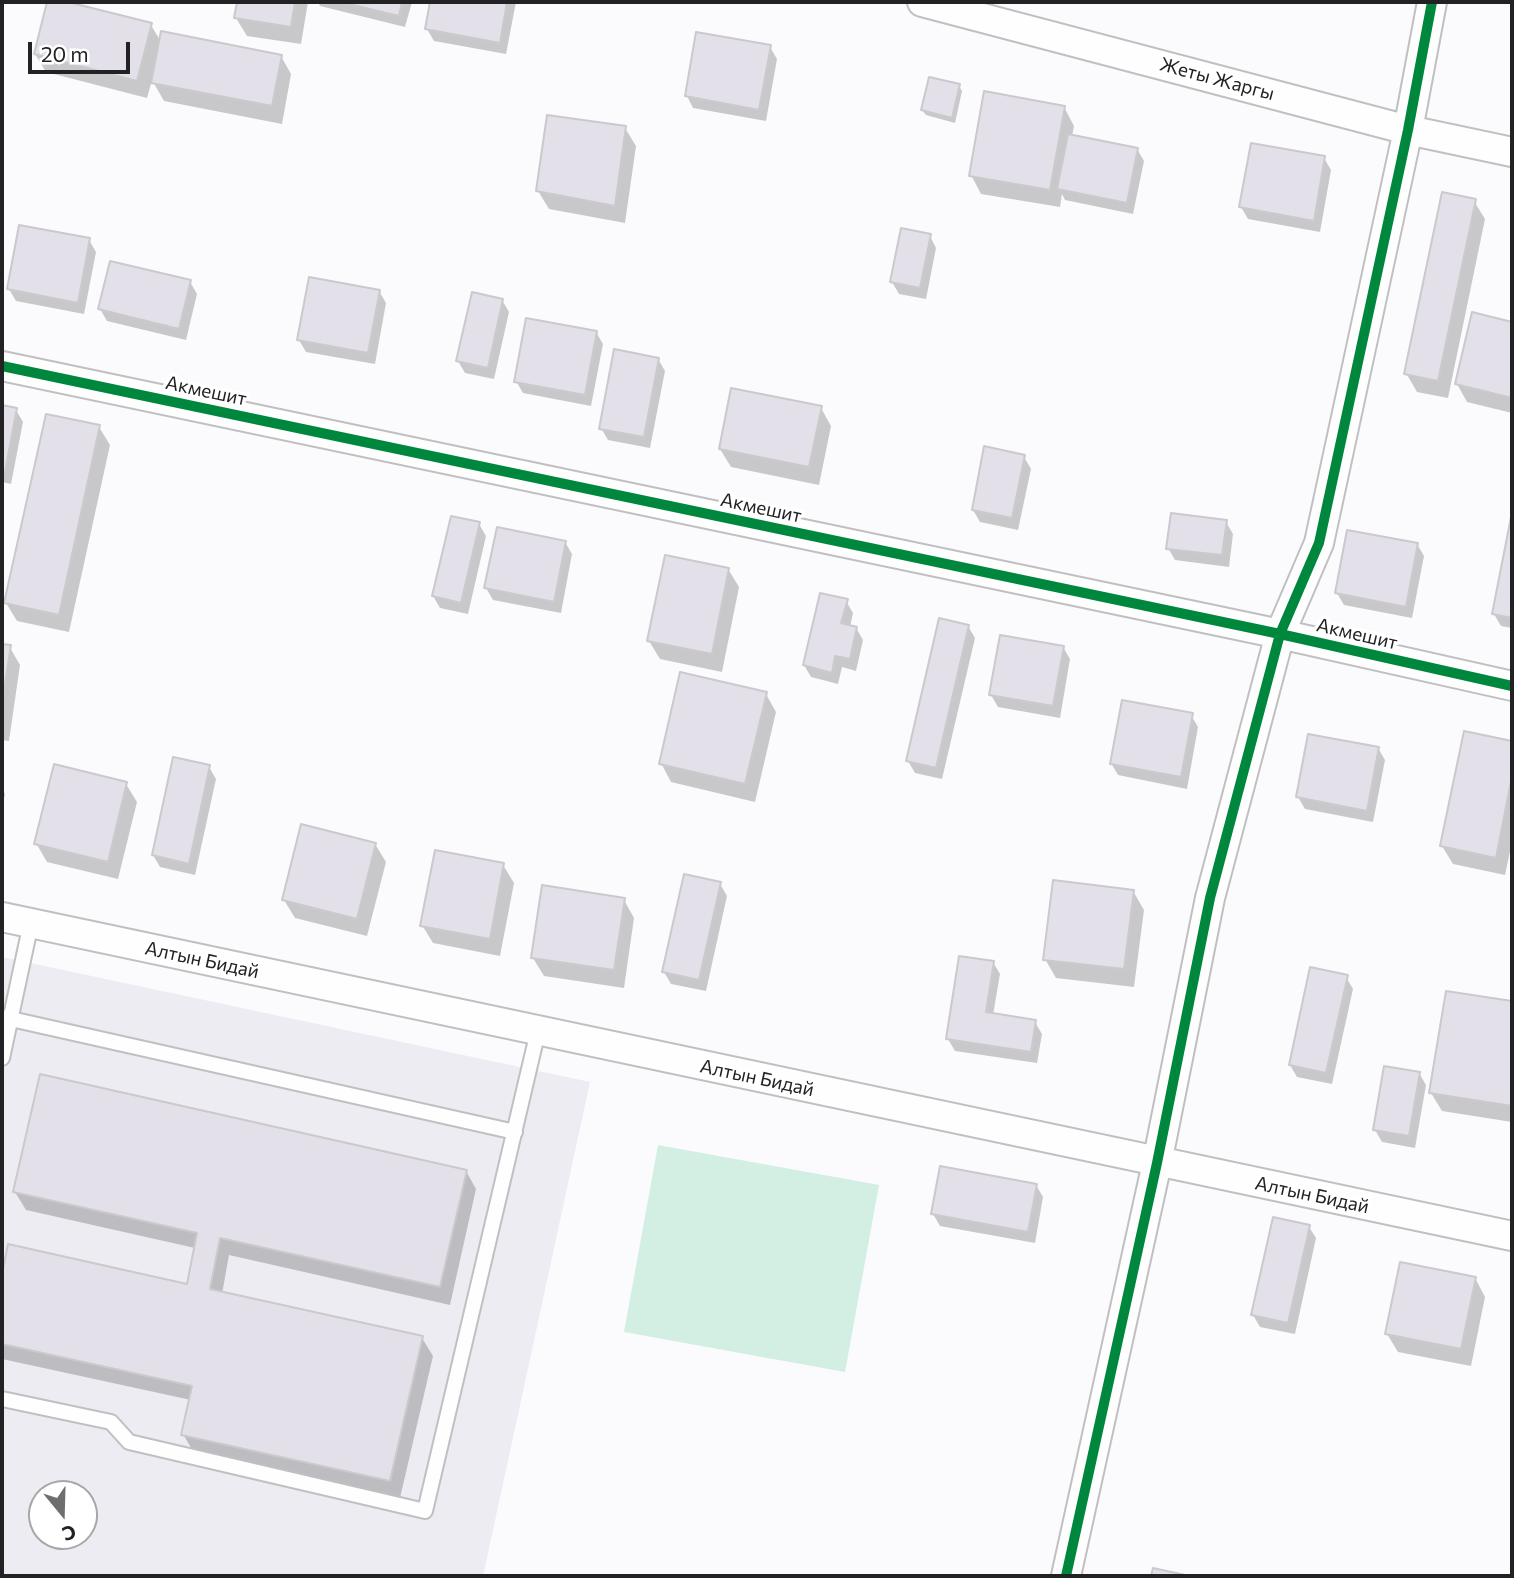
<!DOCTYPE html>
<meta charset="utf-8">
<style>
body{margin:0}
#map{position:relative;width:1514px;height:1578px;overflow:hidden;background:#fbfbfd;font-family:Commissioner,sans-serif}
canvas{display:block}
.frame{position:absolute;inset:0;border:4px solid #222224;pointer-events:none}
.north{position:absolute;left:28px;top:1480px;width:70px;height:70px;box-sizing:border-box;background:#fff;border:2px solid #a7a7a7;border-radius:50%;rotate:161deg;font-size:19px;font-weight:700;line-height:28px;text-align:center;color:#222224}
.north::after{content:'';display:block;margin:auto;width:24px;height:32px;background:#6e6e70;clip-path:polygon(50% 0,100% 100%,50% 72%,0 100%)}
.scale{position:absolute;left:28px;top:42px;width:102px;height:32px;box-sizing:border-box;border:4px solid #222224;border-top:0;padding-left:9px;font-size:21px;line-height:24px;white-space:nowrap;color:#222224;-webkit-text-stroke:5px #fff;paint-order:stroke}
</style>
<div id="map">
<canvas width="1514" height="1578"></canvas>
<div class="frame"></div>
<div class="north">С</div>
<div class="scale">20 m</div>
</div>
<script>
const g = document.querySelector('canvas').getContext('2d');
g.lineJoin = 'round';
function fillPath(path, color) { g.fillStyle = color; g.fill(path, 'evenodd'); }
const shape = rows => new Path2D(rows.map(r => 'M' + r).join(''));
function stroke(path, color, width, dash) { g.strokeStyle = color; g.lineWidth = width; g.lineCap = dash ? 'butt' : 'round'; g.setLineDash(dash || []); g.stroke(path); }
function label(font, color, halo, rows, align = 'center') {
  g.font = font + ' Commissioner,sans-serif'; g.lineWidth = 7; g.setLineDash([]); g.textBaseline = 'middle'; g.strokeStyle = halo; g.fillStyle = color; for (const [text, x, y, turn = 0] of rows) {
    g.save(); g.translate(x, y); g.rotate((+turn || 0) * Math.PI / 180); g.textAlign = isNaN(turn) ? turn : align; if (halo) g.strokeText(text, 0, 0); g.fillText(text, 0, 0); g.restore();
  }
}
const built = shape([
 [2,957,590,1082,483,1576,2,1576],
 [42,1494,84,1494,84,1536,42,1536]
]);
const green = shape([
 [658,1145,879,1185,845,1372,624,1332]
]);
const shadow = shape([
 [49,2,61,2,151,25,161,42,281,56,291,74,282,124,164,101,152,80,147,98,46,72,35,54],
 [239,2,308,2,301,44,247,36,236,18],
 [318,2,412,2,405,27,320,6],
 [432,2,516,2,506,54,434,41,427,29],
 [770,47,777,59,766,121,693,108,687,96],
 [959,86,962,91,955,123,926,115,922,110],
 [1064,107,1074,126,1072,136,1137,149,1144,161,1133,214,1065,200,1062,194,1060,207,981,194,971,175],
 [625,128,636,146,625,223,549,209,538,191],
 [1324,158,1331,170,1320,232,1248,219,1241,207],
 [1474,201,1485,219,1448,398,1417,392,1406,373],
 [930,236,936,248,926,299,899,294,892,282],
 [89,240,96,252,84,314,16,301,9,289],
 [190,282,197,294,186,340,107,321,100,309],
 [379,291,386,303,375,364,306,352,299,340],
 [502,300,509,312,494,379,465,373,458,361],
 [1474,314,1512,324,1512,413,1467,402,1457,384],
 [596,332,603,344,591,406,523,393,516,381],
 [658,359,665,371,650,448,608,440,601,428],
 [2,407,16,410,23,422,11,484,2,482],
 [821,408,831,426,819,485,731,467,720,449],
 [99,427,110,445,69,632,17,621,6,603],
 [1024,457,1031,469,1018,530,980,522,973,510],
 [1512,521,1512,628,1501,626,1494,614],
 [1226,522,1233,534,1229,567,1175,560,1168,548],
 [479,524,486,536,468,614,440,608,433,596],
 [565,542,572,554,561,613,493,600,486,588],
 [1417,544,1424,556,1412,618,1344,605,1337,593],
 [728,569,739,587,722,672,660,659,649,641],
 [846,601,853,613,850,627,856,628,863,640,856,671,842,667,838,684,811,677,804,665],
 [968,626,975,638,942,779,915,773,908,761],
 [2,645,9,646,20,665,9,741,2,740],
 [1063,647,1070,659,1060,718,998,707,991,695],
 [766,694,776,712,755,802,671,782,661,763],
 [1191,715,1198,727,1187,789,1118,775,1111,763],
 [1465,733,1512,743,1512,842,1505,875,1453,864,1442,846],
 [1378,748,1385,760,1373,822,1305,809,1298,797],
 [209,767,216,779,195,875,160,867,153,855],
 [126,784,137,802,118,879,47,862,36,843],
 [2,789,5,794,2,807],
 [375,844,386,862,367,936,295,918,284,900],
 [503,865,514,883,500,956,433,943,422,925],
 [720,884,727,896,706,991,671,984,664,972],
 [1133,891,1144,910,1134,987,1056,978,1045,959],
 [624,900,634,918,624,988,544,976,533,958],
 [993,962,1000,974,993,1015,1035,1022,1042,1034,1037,1063,955,1051,948,1039],
 [1346,977,1353,989,1332,1084,1297,1077,1290,1065],
 [1447,993,1512,1003,1512,1122,1442,1111,1431,1093],
 [1419,1073,1426,1085,1415,1148,1382,1142,1375,1130],
 [466,1171,476,1189,450,1305,229,1255,222,1294,422,1338,433,1356,400,1498,194,1453,183,1434,191,1400,2,1359,2,1282,10,1246,188,1286,195,1248,26,1210,15,1192],
 [1036,1185,1043,1197,1035,1243,940,1226,933,1214],
 [1309,1227,1316,1238,1295,1334,1260,1327,1253,1315],
 [1475,1278,1485,1297,1471,1366,1398,1352,1387,1334]
]);
const building = shape([
 [47,2,68,2,152,23,137,81,34,54,47,2],
 [237,2,295,2,291,27,234,18,237,2],
 [341,2,402,2,399,16,341,2],
 [430,2,507,2,500,43,425,29,430,2],
 [161,31,282,55,272,106,151,83,161,31],
 [696,32,771,45,759,110,685,96,696,32],
 [929,77,960,84,952,118,921,110,929,77],
 [984,91,1065,106,1050,190,969,176,984,91],
 [547,115,626,126,615,206,536,191,547,115],
 [1068,134,1138,148,1127,203,1057,189,1068,134],
 [1251,143,1325,156,1314,221,1239,207,1251,143],
 [1442,192,1476,199,1438,381,1404,374,1442,192],
 [19,225,90,238,78,303,7,289,19,225],
 [901,228,931,234,920,288,890,282,901,228],
 [110,261,191,280,179,329,98,309,110,261],
 [309,277,380,290,368,353,297,340,309,277],
 [472,292,503,299,488,368,456,361,472,292],
 [1472,312,1512,322,1512,398,1455,384,1472,312],
 [526,318,597,331,585,395,514,382,526,318],
 [614,349,659,358,644,437,599,429,614,349],
 [731,388,822,406,809,467,719,449,731,388],
 [2,405,17,408,5,472,2,472,2,405],
 [46,414,100,425,59,615,4,603,46,414],
 [984,446,1025,455,1012,518,972,510,984,446],
 [1512,512,1512,618,1492,614,1512,512],
 [1171,513,1227,520,1222,555,1166,549,1171,513],
 [451,516,480,522,461,603,432,596,451,516],
 [497,527,566,541,554,602,484,588,497,527],
 [1347,530,1418,543,1406,607,1335,593,1347,530],
 [665,555,729,568,712,654,647,641,665,555],
 [820,593,848,599,841,623,857,627,850,659,835,656,832,673,803,665,820,593],
 [939,618,969,625,936,768,906,761,939,618],
 [1000,635,1064,646,1053,706,989,695,1000,635],
 [2,644,11,645,2,704,2,644],
 [680,672,767,692,745,784,659,764,680,672],
 [1122,700,1193,713,1181,777,1110,764,1122,700],
 [1464,731,1512,741,1512,776,1496,858,1440,846,1464,731],
 [1308,734,1379,747,1367,811,1296,797,1308,734],
 [173,757,210,765,189,864,152,855,173,757],
 [54,764,127,782,108,862,34,844,54,764],
 [301,824,376,843,357,919,282,900,301,824],
 [435,850,504,863,490,939,420,926,435,850],
 [684,874,721,882,699,980,662,972,684,874],
 [1053,880,1134,890,1124,969,1043,960,1053,880],
 [542,885,625,898,614,970,531,958,542,885],
 [959,956,994,961,986,1012,1036,1020,1031,1052,946,1039,959,956],
 [1310,967,1348,975,1326,1073,1289,1065,1310,967],
 [1446,991,1512,1001,1512,1106,1429,1093,1446,991],
 [1384,1066,1420,1072,1409,1136,1373,1130,1384,1066],
 [40,1074,467,1170,440,1287,220,1238,210,1289,423,1336,390,1481,181,1435,192,1386,2,1344,2,1274,8,1244,187,1284,197,1233,13,1192,40,1074],
 [940,1166,1037,1184,1028,1232,931,1214,940,1166],
 [1273,1217,1310,1225,1288,1323,1251,1315,1273,1217],
 [1400,1262,1476,1277,1461,1349,1385,1334,1400,1262],
 [1153,1568,1190,1576,1151,1576,1153,1568]
]);
const service = shape([
 [2,1017,515,1132],
 [2,1058,31,923],
 [2,1399,111,1422,129,1442,425,1511,538,1031]
]);
const minor = shape([
 [922,2,1408,130,1512,152],
 [2,366,1280,634,1512,686],
 [2,917,1512,1236],
 [1066,1576,1157,1163,1210,898,1280,634,1319,543,1408,130,1432,2]
]);
const cycleway = shape([
 [2,366,1280,634,1512,686],
 [1066,1576,1157,1163,1210,898,1280,634,1319,543,1408,130,1432,2]
]);
const streetNames = [
 ["Жеты Жаргы",1217,79,15],
 ["Акмешит",206,391,12],
 ["Акмешит",761,508,12],
 ["Акмешит",1357,634,13],
 ["Алтын Бидай",202,960,12],
 ["Алтын Бидай",757,1078,12],
 ["Алтын Бидай",1312,1195,12]
];
fillPath(built, '#ececf2');
fillPath(green, '#d3eee2');
fillPath(shadow, '#0003');
fillPath(building, '#e4e0e9');
stroke(building, '#cac9cb', 2);
stroke(service, '#c0c0c2', 18);
stroke(minor, '#c0c0c2', 32);
stroke(service, '#fefeff', 14);
stroke(minor, '#fefeff', 28);
stroke(cycleway, '#00873e', 10);
label('19px', '#222224', '#fff', streetNames);
</script>
